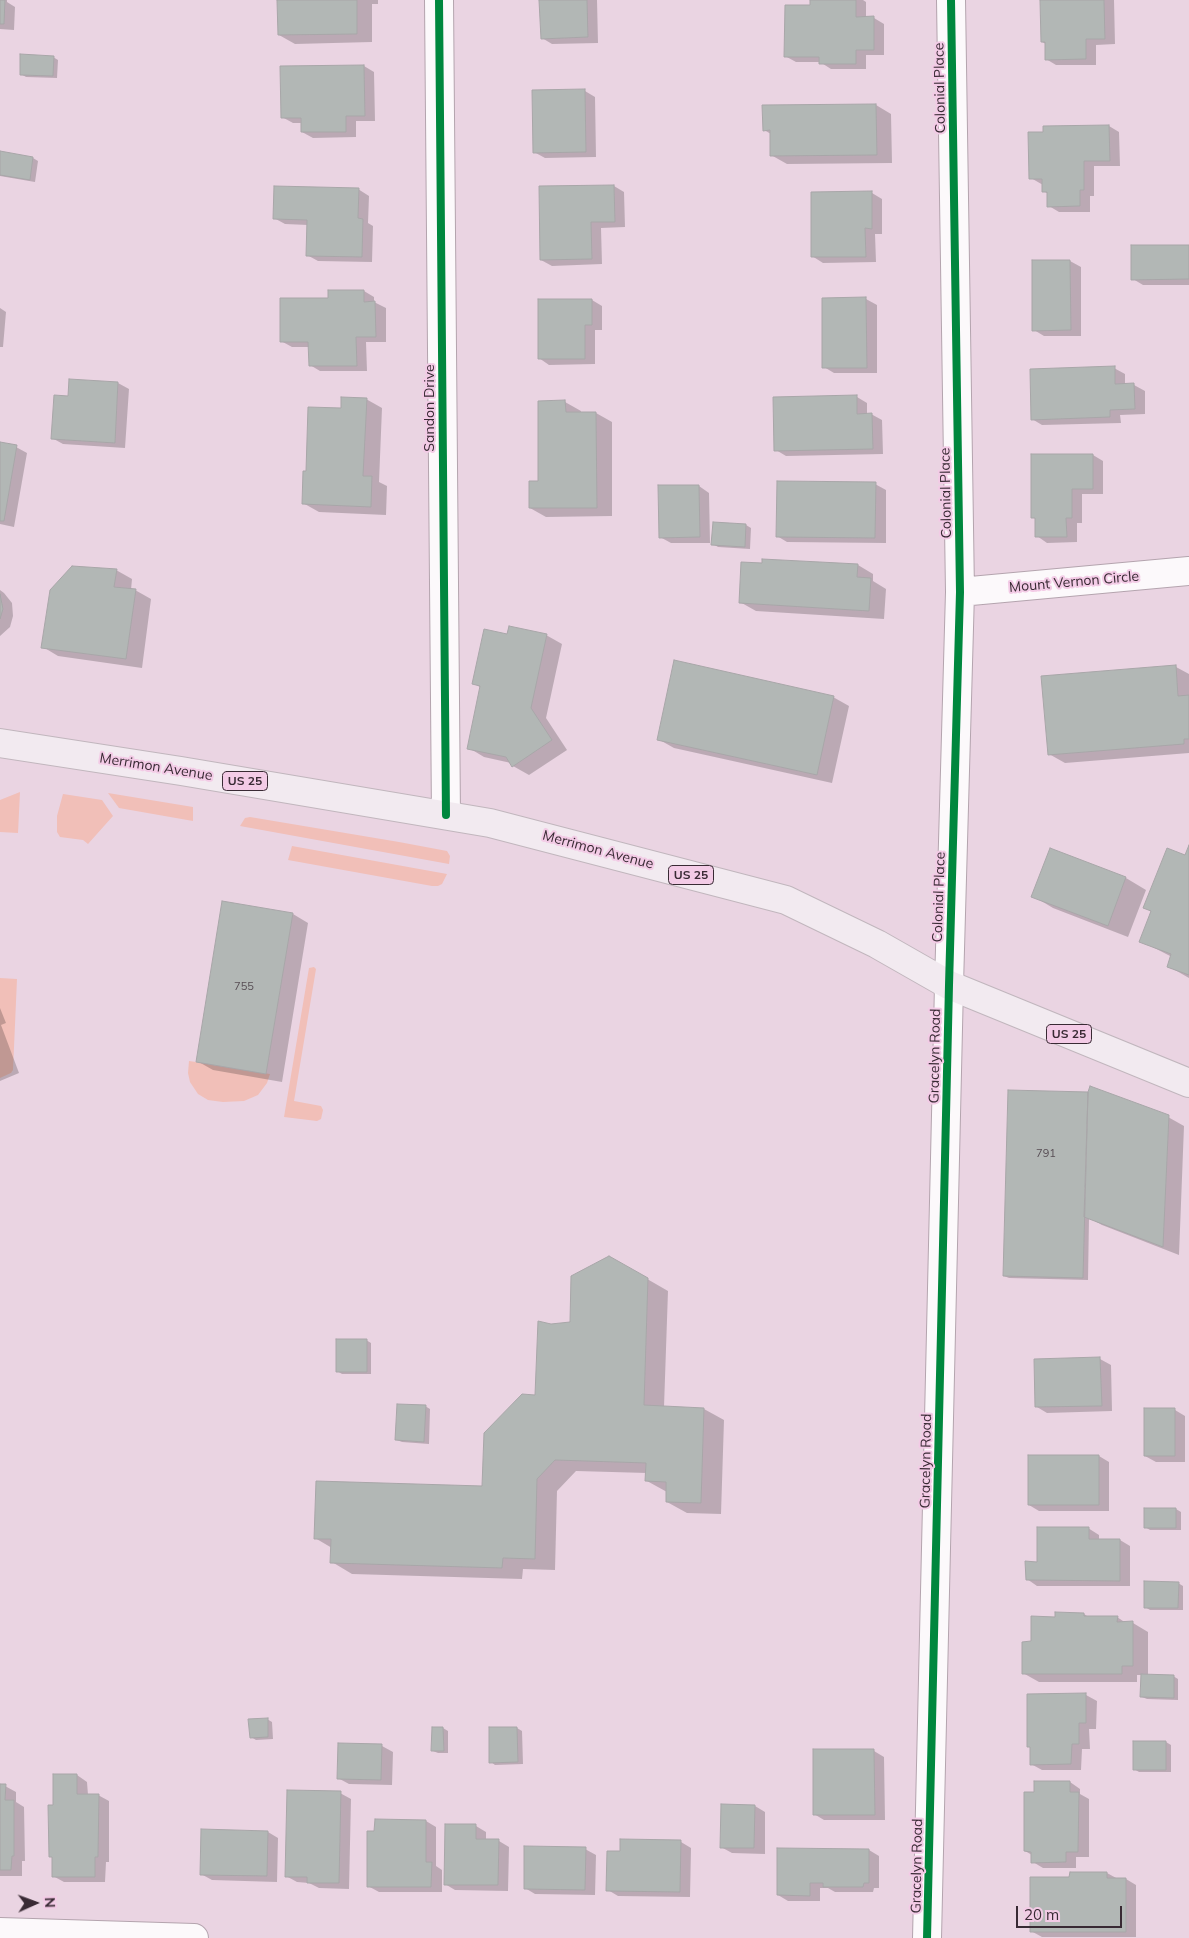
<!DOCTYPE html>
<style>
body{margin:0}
#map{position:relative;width:1189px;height:1938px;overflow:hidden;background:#ead4e2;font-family:Mulish,sans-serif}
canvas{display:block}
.north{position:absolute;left:10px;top:1878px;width:50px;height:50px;-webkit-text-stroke:4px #f3cbe6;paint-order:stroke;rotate:88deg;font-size:14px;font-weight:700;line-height:20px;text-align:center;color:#392a34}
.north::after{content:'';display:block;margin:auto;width:18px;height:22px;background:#392a34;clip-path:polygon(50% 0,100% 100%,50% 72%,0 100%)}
.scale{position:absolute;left:1016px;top:1906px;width:106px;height:22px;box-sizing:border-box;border:2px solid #392a34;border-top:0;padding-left:6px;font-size:15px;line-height:18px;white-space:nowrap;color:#392a34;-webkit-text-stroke:4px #f3cbe6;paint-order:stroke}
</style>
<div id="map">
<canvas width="1189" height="1938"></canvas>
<div class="north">N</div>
<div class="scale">20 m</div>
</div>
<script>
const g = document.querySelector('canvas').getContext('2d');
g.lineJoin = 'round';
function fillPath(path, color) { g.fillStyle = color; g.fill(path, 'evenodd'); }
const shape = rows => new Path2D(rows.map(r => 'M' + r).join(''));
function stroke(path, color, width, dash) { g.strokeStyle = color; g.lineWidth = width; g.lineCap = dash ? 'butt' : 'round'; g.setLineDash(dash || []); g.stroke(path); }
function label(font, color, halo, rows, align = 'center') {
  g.font = font + ' Mulish,sans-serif'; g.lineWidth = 4; g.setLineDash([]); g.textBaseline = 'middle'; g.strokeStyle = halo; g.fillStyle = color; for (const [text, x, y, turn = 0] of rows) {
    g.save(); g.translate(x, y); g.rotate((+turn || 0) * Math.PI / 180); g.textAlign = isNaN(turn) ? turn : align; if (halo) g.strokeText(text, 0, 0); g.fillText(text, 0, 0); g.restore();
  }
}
const green = shape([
 [20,792,18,833,0,832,0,800],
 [108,793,193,807,193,821,119,808],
 [63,794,102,800,113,816,88,844,83,840,60,837,57,832,57,816],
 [250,817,399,842,447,851,450,856,449,864,240,826,245,818],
 [292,846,447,874,442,884,438,886,432,886,288,860],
 [314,967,316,969,294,1101,321,1106,323,1110,321,1119,317,1121,284,1117,309,968],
 [0,978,17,979,13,1070,11,1073,0,1078],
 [189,1061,196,1062,270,1074,267,1083,258,1095,244,1101,223,1102,208,1100,198,1094,190,1082,188,1073]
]);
const shadow = shape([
 [0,0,7,0,7,2,15,7,14,30,0,29],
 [278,0,378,0,378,4,372,4,372,42,295,44,279,35],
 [541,0,597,0,598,43,552,44,542,38],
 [811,0,863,0,866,2,866,18,874,18,884,24,884,55,866,55,866,69,831,69,820,62,796,62,785,56,811,7],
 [1042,0,1114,0,1115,44,1096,45,1096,65,1056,65,1046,59,1046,44,1042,42],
 [53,57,58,60,57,78,26,77,21,74],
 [364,66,374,72,375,121,356,121,356,137,313,138,302,132,302,123,293,123,282,117],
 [585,91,595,97,596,157,545,158,534,152],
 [876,105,891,114,892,163,787,164,771,155,771,134,764,130],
 [1109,126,1119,132,1120,166,1094,166,1094,196,1090,196,1090,212,1059,212,1049,206,1049,194,1043,191,1043,185,1031,178],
 [0,153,33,158,38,161,35,182,0,176],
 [614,186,624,192,625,227,601,228,602,264,552,266,541,260],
 [358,189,369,196,368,223,373,226,372,262,318,261,307,255,308,225,285,224,274,218],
 [872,193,882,199,882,234,875,234,876,262,823,263,812,256],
 [1189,246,1189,285,1143,285,1133,279],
 [1070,261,1081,267,1081,336,1044,336,1034,330],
 [364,291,374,297,374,302,386,308,386,342,366,342,367,371,320,371,310,365,310,347,292,347,281,341,330,299],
 [866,299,877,305,877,373,834,373,824,367],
 [592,300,602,306,602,330,595,330,595,364,549,365,539,358],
 [0,308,6,312,3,347,0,347],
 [1114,368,1125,374,1125,385,1134,385,1145,391,1145,414,1120,415,1121,423,1042,425,1032,419],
 [70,380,118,383,129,389,125,448,63,444,52,438,69,398],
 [857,397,867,403,867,415,871,414,882,420,883,454,786,456,776,450],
 [366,399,382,408,379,482,387,486,386,515,319,512,303,503,307,472,342,410],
 [539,402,565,402,581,411,581,413,596,413,612,422,612,516,546,517,530,508,540,482],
 [0,444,16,447,27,453,14,527,0,524],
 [1093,455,1103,461,1103,494,1082,494,1082,523,1077,523,1077,542,1047,543,1037,536,1037,520,1033,517],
 [875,484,886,490,886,543,787,542,777,536],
 [699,486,709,493,710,543,671,543,660,537],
 [714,523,746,525,751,528,750,549,718,547,713,544],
 [858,565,873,574,873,581,886,589,884,619,756,611,740,602],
 [116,570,132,579,131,590,135,590,151,599,142,668,58,656,43,647],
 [0,590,4,593,12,603,13,616,10,627,0,636],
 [546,635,562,644,546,718,567,750,529,775,513,766,511,763,484,757,469,748,481,688,474,683,508,636],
 [1176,667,1189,674,1189,753,1065,763,1049,754],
 [833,697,849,706,832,783,674,748,658,739],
 [1189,848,1189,978,1168,966,1172,957,1141,941,1152,912,1145,908,1186,857],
 [1051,849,1126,878,1146,890,1128,937,1053,908,1033,896],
 [293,914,308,923,282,1082,213,1070,197,1061],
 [0,1008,6,1023,1,1025,19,1073,0,1081],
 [1168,1117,1184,1126,1179,1255,1102,1225,1089,1218,1088,1280,1009,1278,1004,1276],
 [609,1257,668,1291,664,1407,704,1409,724,1420,721,1514,687,1513,667,1502,667,1492,647,1481,647,1473,576,1471,557,1491,555,1570,523,1569,522,1579,352,1574,332,1562,332,1548,315,1538,483,1487,536,1396,551,1325,571,1323],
 [366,1340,371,1343,371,1374,342,1374,337,1371],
 [1100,1359,1111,1365,1112,1411,1047,1413,1037,1407,1035,1360],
 [425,1406,430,1409,429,1444,402,1442,397,1440],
 [1175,1410,1185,1416,1185,1462,1156,1462,1145,1456],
 [1099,1456,1109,1462,1109,1511,1039,1511,1029,1505],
 [1176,1509,1181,1512,1181,1530,1150,1530,1145,1527],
 [1088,1528,1099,1535,1099,1540,1120,1540,1130,1546,1130,1586,1037,1586,1027,1579,1038,1563],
 [1178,1583,1183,1586,1183,1610,1150,1610,1145,1607],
 [1084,1614,1090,1618,1117,1617,1126,1623,1133,1623,1148,1632,1148,1676,1173,1676,1178,1679,1178,1700,1147,1699,1142,1697,1142,1675,1137,1675,1137,1682,1039,1682,1023,1673,1032,1643,1056,1618],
 [1028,1695,1086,1695,1097,1701,1096,1729,1089,1729,1090,1749,1082,1749,1081,1770,1042,1770,1031,1764,1031,1748,1028,1746],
 [267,1719,272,1722,273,1739,256,1740,251,1737],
 [433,1728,443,1728,448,1731,448,1753,438,1753,433,1751],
 [490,1728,517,1728,522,1731,523,1764,495,1765,491,1762],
 [1166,1742,1171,1745,1171,1772,1139,1772,1134,1769],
 [340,1744,382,1746,393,1752,392,1785,349,1784,338,1778],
 [874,1751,884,1757,885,1820,824,1820,814,1814],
 [77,1775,87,1782,88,1795,98,1795,109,1801,109,1862,106,1862,105,1882,64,1882,53,1876,53,1858,50,1856,54,1806],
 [1070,1782,1080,1789,1080,1794,1089,1799,1089,1857,1076,1857,1076,1868,1043,1868,1033,1862,1032,1855,1025,1851],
 [0,1786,5,1786,16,1792,16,1802,24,1807,25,1861,22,1861,22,1876,0,1876],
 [340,1793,351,1799,349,1889,319,1888,309,1883,297,1882,286,1876],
 [722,1806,755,1806,765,1812,765,1854,732,1853,721,1847],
 [426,1821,436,1827,436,1866,442,1870,442,1892,379,1892,368,1886,376,1832],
 [476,1826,486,1832,486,1840,499,1841,509,1847,508,1891,455,1890,445,1884],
 [268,1832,278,1838,277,1882,212,1880,201,1874],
 [681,1842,691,1848,690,1897,618,1896,608,1890,621,1852],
 [585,1849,596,1855,595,1895,535,1894,525,1888],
 [869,1850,879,1856,879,1888,874,1888,873,1892,835,1892,828,1888,820,1888,820,1901,788,1901,778,1895],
 [1107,1873,1118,1879,1126,1879,1136,1885,1136,1937,1042,1937,1031,1931,1070,1878]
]);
const building = shape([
 [0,0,5,0,4,24,0,24,0,0],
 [277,0,357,0,357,34,278,35,277,0],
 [539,0,587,0,588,37,541,39,539,0],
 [810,0,856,0,856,17,874,16,874,50,856,50,856,64,819,64,819,57,784,57,785,5,810,5,810,0],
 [1040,0,1104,0,1105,39,1086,39,1086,59,1045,60,1045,42,1041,42,1040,0],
 [20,54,54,56,53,76,20,75,20,54],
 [364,65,365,116,346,116,346,132,301,132,301,118,281,118,280,66,364,65],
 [585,89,586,152,533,153,532,90,585,89],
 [876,104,877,155,770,156,770,130,763,131,762,105,876,104],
 [1109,125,1110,161,1084,161,1084,190,1080,190,1080,206,1047,207,1047,192,1042,192,1042,179,1029,179,1028,132,1043,132,1043,126,1109,125],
 [0,151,33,157,30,180,0,175,0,151],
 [614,185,615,222,591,222,592,259,540,260,539,186,614,185],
 [274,186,359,188,358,218,363,219,362,257,306,256,307,220,273,219,274,186],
 [872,191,872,229,865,228,866,257,811,257,811,192,872,191],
 [1131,245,1189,245,1189,279,1131,280,1131,245],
 [1032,260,1070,260,1071,330,1032,331,1032,260],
 [328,290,364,290,364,302,375,301,376,337,356,337,357,366,309,366,308,342,280,342,280,298,328,298,328,290],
 [866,297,867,368,822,368,822,298,866,297],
 [538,299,592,299,592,325,585,325,585,359,538,359,538,299],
 [1115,366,1115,384,1134,383,1135,409,1110,410,1110,417,1031,420,1030,369,1115,366],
 [69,379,118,382,115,443,51,439,54,395,68,396,69,379],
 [857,395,857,414,872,413,873,449,774,451,773,397,857,395],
 [341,397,367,398,363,476,372,476,371,507,302,504,303,471,306,471,308,407,341,408,341,397],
 [565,400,566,412,596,412,597,508,529,508,529,481,538,481,538,401,565,400],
 [0,442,17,445,4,521,0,521,0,442],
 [1031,454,1093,454,1093,489,1072,489,1072,518,1066,518,1067,537,1035,537,1035,518,1031,518,1031,454],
 [777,481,876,482,875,538,776,537,777,481],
 [658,485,699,485,700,537,659,538,658,485],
 [713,522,746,524,745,547,711,545,713,522],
 [762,559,858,564,857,577,871,578,869,611,739,603,741,562,762,563,762,559],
 [72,566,117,569,114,587,136,589,126,659,41,648,50,590,72,566],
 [0,594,3,609,0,619,0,594],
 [509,626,547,634,531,708,552,740,512,767,506,757,467,749,480,686,472,684,484,629,507,634,509,626],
 [674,660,834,696,817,775,657,740,674,660],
 [1176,665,1178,696,1189,695,1189,739,1184,739,1184,744,1048,755,1041,676,1176,665],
 [1189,845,1189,975,1167,967,1171,954,1139,942,1151,911,1143,908,1167,848,1185,855,1189,845],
 [1050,848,1126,877,1108,926,1031,897,1050,848],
 [222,901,293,913,266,1074,196,1062,222,901],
 [1090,1086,1169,1115,1163,1247,1084,1217,1088,1092,1090,1086],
 [1008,1090,1088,1092,1083,1278,1003,1276,1008,1090],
 [609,1256,648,1278,644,1405,704,1408,701,1503,666,1502,666,1482,645,1481,646,1463,555,1460,537,1479,535,1559,503,1558,502,1568,330,1563,331,1539,314,1539,316,1481,482,1486,484,1433,522,1394,535,1395,538,1321,551,1324,570,1322,571,1276,609,1256],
 [336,1339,367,1339,367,1372,336,1372,336,1339],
 [1100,1357,1102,1406,1035,1407,1034,1359,1100,1357],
 [397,1404,426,1405,424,1442,395,1440,397,1404],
 [1144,1408,1175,1408,1175,1456,1144,1456,1144,1408],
 [1028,1455,1099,1455,1099,1505,1028,1505,1028,1455],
 [1144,1508,1176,1508,1176,1528,1144,1528,1144,1508],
 [1037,1527,1089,1527,1089,1539,1120,1539,1120,1581,1026,1580,1025,1561,1037,1562,1037,1527],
 [1144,1581,1179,1582,1178,1608,1144,1608,1144,1581],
 [1055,1612,1084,1613,1084,1616,1118,1616,1117,1622,1133,1621,1133,1666,1122,1666,1122,1674,1022,1674,1022,1642,1031,1641,1031,1616,1055,1617,1055,1612],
 [1141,1674,1174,1675,1174,1698,1140,1697,1141,1674],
 [1086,1693,1086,1723,1079,1723,1079,1744,1072,1744,1071,1764,1030,1765,1030,1747,1027,1747,1027,1694,1086,1693],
 [268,1718,268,1737,250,1738,248,1719,268,1718],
 [432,1727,443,1727,444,1751,431,1751,432,1727],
 [489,1727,517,1727,518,1762,489,1763,489,1727],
 [1133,1741,1166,1741,1166,1770,1133,1770,1133,1741],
 [338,1743,382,1744,381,1780,337,1779,338,1743],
 [813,1749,874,1749,875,1815,813,1815,813,1749],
 [53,1774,77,1774,77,1794,99,1794,98,1857,95,1857,95,1877,52,1877,52,1857,49,1857,48,1805,53,1805,53,1774],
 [1034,1781,1070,1781,1070,1792,1079,1792,1078,1852,1066,1852,1066,1862,1031,1863,1031,1852,1024,1851,1024,1792,1034,1792,1034,1781],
 [0,1784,6,1784,5,1800,14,1800,14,1856,12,1856,11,1870,0,1870,0,1784],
 [287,1790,341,1791,339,1883,307,1883,307,1877,285,1877,287,1790],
 [721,1804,755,1805,754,1848,720,1848,721,1804],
 [375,1819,426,1820,426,1862,432,1862,431,1887,367,1887,367,1831,374,1831,375,1819],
 [445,1824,476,1824,476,1839,499,1839,498,1885,444,1885,445,1824],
 [201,1829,268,1831,267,1876,200,1875,201,1829],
 [620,1839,681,1840,680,1892,606,1891,607,1851,620,1851,620,1839],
 [524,1846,586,1847,585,1890,524,1889,524,1846],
 [777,1848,869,1849,869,1883,864,1883,863,1887,823,1887,823,1883,810,1883,810,1896,777,1895,777,1848],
 [1070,1872,1107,1872,1107,1878,1126,1878,1126,1932,1030,1932,1030,1877,1069,1877,1070,1872]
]);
const street = shape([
 [439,0,446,815],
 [960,592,1189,571],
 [0,1932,194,1938],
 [927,1938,949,985,960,592,951,0]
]);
const primary = shape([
 [0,743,181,771,490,823,786,900,877,944,949,985,1189,1083]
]);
const cycleway = shape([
 [439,0,446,815],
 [927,1938,949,985,960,592,951,0]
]);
const numberNames = [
 ["755",244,987],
 ["791",1046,1154]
];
const shields = [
 [245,781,45],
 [691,875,45],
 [1069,1034,45]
];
const shieldNames = [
 ["US 25",245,781],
 ["US 25",691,875],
 ["US 25",1069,1034]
];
const streetNames = [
 ["Colonial Place",940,88,-91],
 ["Sandon Drive",430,408,-90],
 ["Colonial Place",946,493,-91],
 ["Mount Vernon Circle",1074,582,-5],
 ["Merrimon Avenue",156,767,9],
 ["Merrimon Avenue",598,850,15],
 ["Colonial Place",939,897,-88],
 ["Gracelyn Road",935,1056,-89],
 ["Gracelyn Road",926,1461,-89],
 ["Gracelyn Road",917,1866,-89]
];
fillPath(green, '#f1bfb8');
fillPath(shadow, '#0003');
fillPath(building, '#b2b7b5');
stroke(building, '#a8a6a8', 1);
stroke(street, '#b4a4ae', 30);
stroke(primary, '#c1b6bd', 30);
stroke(street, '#fcf9fb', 28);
stroke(primary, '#f2eaf0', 28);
stroke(cycleway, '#00873e', 8);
label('11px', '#574d54', null, numberNames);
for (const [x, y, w] of shields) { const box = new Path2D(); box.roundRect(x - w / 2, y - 9.5, w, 19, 4); g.fillStyle = '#f3cbe6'; g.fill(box); stroke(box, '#392a34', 1); }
label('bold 12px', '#392a34', null, shieldNames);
label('14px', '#392a34', '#f3cbe6', streetNames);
</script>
